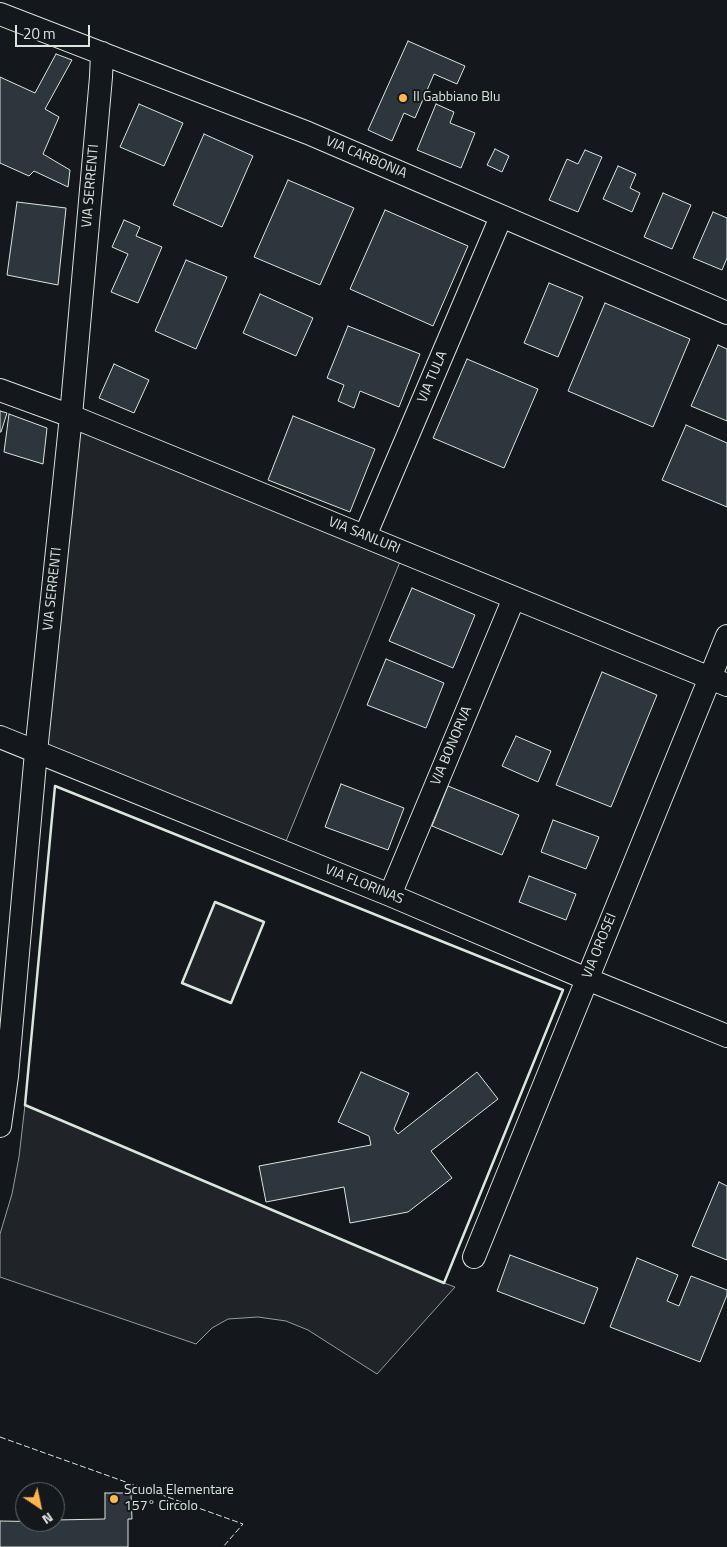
<!DOCTYPE html>
<meta charset="utf-8">
<style>
body{margin:0}
#map{position:relative;width:727px;height:1547px;overflow:hidden;background:#14181c;font-family:"Titillium Web",sans-serif}
canvas{display:block}
.north{position:absolute;left:15px;top:1482px;width:50px;height:50px;box-sizing:border-box;background:#14181c;border:1px solid #626a69;border-radius:50%;rotate:146deg;font-size:14px;font-weight:700;line-height:20px;text-align:center;color:#d8e6dc}
.north::after{content:'';display:block;margin:auto;width:18px;height:22px;background:#ffb74d;clip-path:polygon(50% 0,100% 100%,50% 72%,0 100%)}
.scale{position:absolute;left:15px;top:25px;width:75px;height:22px;box-sizing:border-box;border:2px solid #d8e6dc;border-top:0;padding-left:6px;font-size:15px;line-height:18px;white-space:nowrap;color:#d8e6dc;-webkit-text-stroke:4px #14181c;paint-order:stroke}
</style>
<div id="map">
<canvas width="727" height="1547"></canvas>
<div class="north">N</div>
<div class="scale">20 m</div>
</div>
<script>
const g = document.querySelector('canvas').getContext('2d');
g.lineJoin = 'round';
function fillPath(path, color) { g.fillStyle = color; g.fill(path, 'evenodd'); }
const shape = rows => new Path2D(rows.map(r => 'M' + r).join(''));
function stroke(path, color, width, dash) { g.strokeStyle = color; g.lineWidth = width; g.lineCap = dash ? 'butt' : 'round'; g.setLineDash(dash || []); g.stroke(path); }
function label(font, color, halo, rows, align = 'center') {
  g.font = font + ' "Titillium Web",sans-serif'; g.lineWidth = 4; g.setLineDash([]); g.textBaseline = 'middle'; g.strokeStyle = halo; g.fillStyle = color; for (const [text, x, y, turn = 0] of rows) {
    g.save(); g.translate(x, y); g.rotate((+turn || 0) * Math.PI / 180); g.textAlign = isNaN(turn) ? turn : align; if (halo) g.strokeText(text, 0, 0); g.fillText(text, 0, 0); g.restore();
  }
}
const green = shape([
 [71,416,404,552,282,851,36,752,71,416],
 [215,902,264,922,231,1003,182,983,215,902],
 [25,1105,444,1283,455,1287,377,1374,308,1330,286,1321,258,1317,228,1319,212,1328,196,1344,0,1277,0,1234,12,1194,19,1157,25,1105]
]);
const building = shape([
 [408,41,465,66,457,84,434,74,415,118,404,113,392,141,368,130,408,41],
 [56,54,72,60,45,109,59,117,43,154,70,170,68,187,34,171,29,176,0,163,0,77,35,93,56,54],
 [139,104,183,123,164,166,120,147,139,104],
 [436,104,454,112,450,123,475,133,461,168,417,150,436,104],
 [204,134,253,156,222,227,173,205,204,134],
 [495,149,509,156,502,172,487,165,495,149],
 [585,150,602,157,578,212,549,200,567,159,578,164,585,150],
 [618,166,636,174,630,188,640,193,632,212,603,199,618,166],
 [288,180,354,208,320,285,254,257,288,180],
 [663,193,691,205,672,249,644,237,663,193],
 [17,202,66,208,58,285,7,275,17,202],
 [385,210,468,246,433,326,350,289,385,210],
 [713,212,727,218,727,258,722,270,693,258,713,212],
 [124,220,140,227,136,236,162,247,138,303,111,292,128,254,112,247,124,220],
 [186,260,227,277,196,349,155,331,186,260],
 [549,283,583,297,558,357,524,343,549,283],
 [260,294,313,318,296,356,243,333,260,294],
 [605,303,690,339,653,427,568,391,605,303],
 [348,326,420,354,399,407,360,391,354,408,338,401,344,385,327,378,348,326],
 [718,345,727,349,727,421,691,406,718,345],
 [467,359,538,389,504,468,433,438,467,359],
 [114,364,149,380,134,413,99,398,114,364],
 [0,411,7,413,1,432,0,432,0,411],
 [9,414,47,428,43,464,4,452,9,414],
 [293,416,375,449,350,512,268,480,293,416],
 [686,425,727,443,727,507,662,480,686,425],
 [412,588,475,615,453,668,389,641,412,588],
 [386,659,444,683,426,728,367,705,386,659],
 [602,672,657,695,611,807,556,785,602,672],
 [516,736,551,751,538,782,502,766,516,736],
 [341,784,404,808,388,850,325,827,341,784],
 [448,786,519,815,502,855,432,826,448,786],
 [553,820,599,837,586,869,541,852,553,820],
 [529,876,576,894,566,920,519,902,529,876],
 [361,1072,409,1093,394,1129,398,1134,477,1072,498,1099,431,1151,452,1178,408,1212,350,1223,344,1187,266,1202,259,1166,371,1145,369,1136,338,1122,361,1072],
 [719,1182,727,1186,727,1260,692,1246,719,1182],
 [510,1255,598,1288,584,1324,497,1291,510,1255],
 [637,1258,678,1275,667,1301,679,1306,691,1276,727,1290,727,1295,700,1362,610,1327,637,1258],
 [105,1493,131,1493,132,1519,128,1519,128,1547,0,1547,0,1521,55,1522,55,1520,105,1519,105,1493]
]);
const street = shape([
 [0,14,308,133,727,313],
 [0,390,71,416,727,685],
 [365,536,501,217],
 [0,737,390,895,587,979,727,1036],
 [390,895,514,598],
 [0,1126,7,1076,36,752,71,416,101,77,102,53],
 [474,1257,727,636]
]);
const fence = shape([
 [0,1437,243,1524,223,1547]
]);
const wall = shape([
 [55,786,563,990,444,1283,25,1105,55,786],
 [215,902,264,922,231,1003,182,983,215,902]
]);
const markers = [
 [403,98,5,"#ffb74d"],
 [114,1499,5,"#ffb74d"]
];
const poiNames = [
 ["Il Gabbiano Blu",413,98],
 ["Scuola Elementare",124,1491],
 ["157° Circolo",124,1507]
];
const streetNames = [
 ["VIA CARBONIA",366,158,23],
 ["VIA SERRENTI",91,186,-85],
 ["VIA TULA",433,377,-67],
 ["VIA SANLURI",364,536,22],
 ["VIA SERRENTI",53,589,-84],
 ["VIA BONORVA",452,746,-67],
 ["VIA FLORINAS",364,885,22],
 ["VIA OROSEI",600,946,-68]
];
fillPath(green, '#202428');
stroke(green, '#939e99', 1);
fillPath(building, '#2c363c');
stroke(building, '#d8e6dc', 1);
stroke(street, '#d8e6dc', 24);
stroke(street, '#14181c', 22);
stroke(fence, '#d8e6dc', 1, [6, 2.5]);
stroke(wall, '#d8e6dc', 2.5);
for (const [x, y, r, color] of markers) { const dot = new Path2D(); dot.arc(x, y, r, 0, 2 * Math.PI); g.fillStyle = color; g.fill(dot); stroke(dot, '#14181c', 2); }
label('14px', '#d8e6dc', '#14181c', poiNames, 'left');
label('14px', '#d8e6dc', '#14181c', streetNames);
</script>
